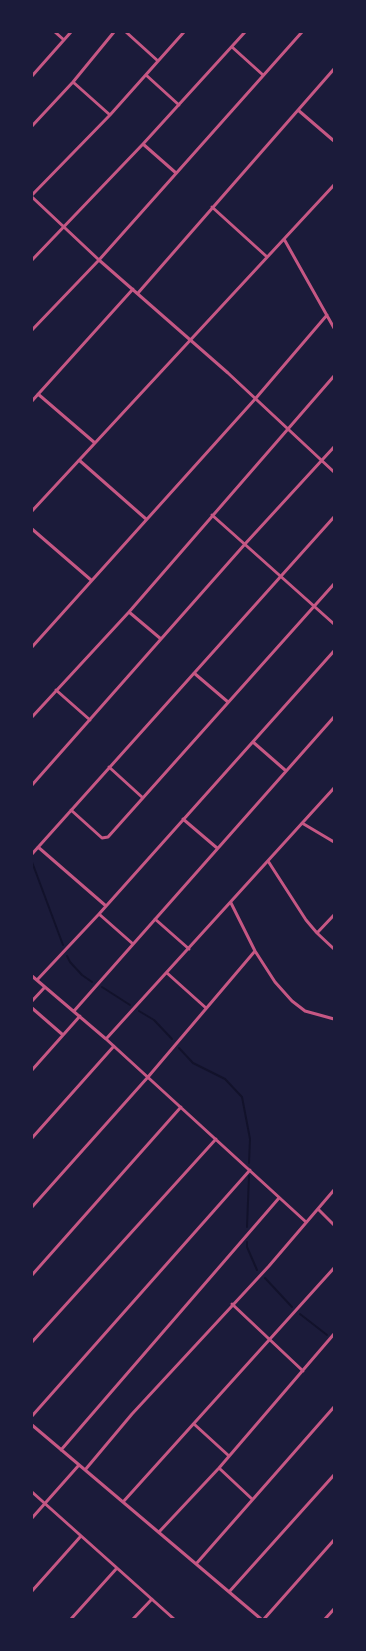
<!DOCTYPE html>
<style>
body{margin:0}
#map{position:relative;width:366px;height:1651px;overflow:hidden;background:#1b1b3a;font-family:Cabin,sans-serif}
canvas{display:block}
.frame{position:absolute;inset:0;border:33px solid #1b1b3a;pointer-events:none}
</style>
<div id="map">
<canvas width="366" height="1651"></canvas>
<div class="frame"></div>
</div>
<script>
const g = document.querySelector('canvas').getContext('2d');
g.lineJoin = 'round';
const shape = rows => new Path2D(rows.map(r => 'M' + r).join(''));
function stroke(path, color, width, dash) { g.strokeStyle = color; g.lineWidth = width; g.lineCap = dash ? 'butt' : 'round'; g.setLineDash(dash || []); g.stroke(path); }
const stream = shape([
 [32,862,63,945],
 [67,956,70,962,82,975,92,982],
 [102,987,130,1005],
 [139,1011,154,1020,172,1039],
 [179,1048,193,1063,225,1079,242,1097,250,1139,249,1163],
 [247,1227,249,1176],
 [247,1242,247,1247,257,1270],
 [265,1278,292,1307],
 [300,1314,327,1335]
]);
const minor = shape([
 [55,32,64,40],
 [126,32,158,61],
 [232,47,263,75],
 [146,75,179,105],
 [32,76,71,32],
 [73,82,110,115],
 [298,110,334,141],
 [32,126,73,82,114,32],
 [143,144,176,173],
 [32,195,110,115,184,32],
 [32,197,99,260,228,373,334,472],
 [212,207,266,256],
 [284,239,334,328],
 [32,260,143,144,245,32],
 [138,293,334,69],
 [32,330,99,260,302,32],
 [38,394,95,443],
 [32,401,133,289],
 [79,460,146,519],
 [32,511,334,185],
 [212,515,334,624],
 [32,529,91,580],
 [129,612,161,639],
 [32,647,256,398,327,315],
 [194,673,228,702],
 [56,690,90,720],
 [32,717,129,612,334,376],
 [253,742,285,770],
 [109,767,143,798],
 [32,785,245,544,334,447],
 [71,810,102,838,108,837,334,584],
 [183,819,217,848],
 [302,823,334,842],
 [38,847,106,906],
 [32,854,334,517],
 [268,861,306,920,317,933,334,949],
 [231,903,255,951,275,982,292,1001,305,1011,334,1019],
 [99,914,133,944],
 [155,919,189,949],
 [317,933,334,915],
 [167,973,206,1008],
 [32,976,106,1039,306,1222],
 [37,980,99,914,334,651],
 [32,1001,45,987],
 [32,1008,63,1035],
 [74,1011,334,717],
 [106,1039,334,788],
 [32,1070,80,1016],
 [32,1138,114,1046],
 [32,1207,148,1077,255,951],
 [318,1209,334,1225],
 [32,1275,181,1107],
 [232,1304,303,1371],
 [32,1342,216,1139],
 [32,1416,250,1170],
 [194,1424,229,1456],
 [32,1425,261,1619],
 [61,1450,279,1198],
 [219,1468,252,1499],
 [85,1470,132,1414,269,1266,334,1190],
 [32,1492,174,1619],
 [123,1502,334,1268],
 [32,1518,79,1465],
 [159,1532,219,1468,334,1334],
 [196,1564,334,1407],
 [32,1591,81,1536],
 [229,1592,334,1475],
 [71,1619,117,1568],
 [133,1619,152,1599],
 [264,1619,334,1540],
 [325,1619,334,1609]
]);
stroke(stream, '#12122b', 2);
stroke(minor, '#c65784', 3);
</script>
